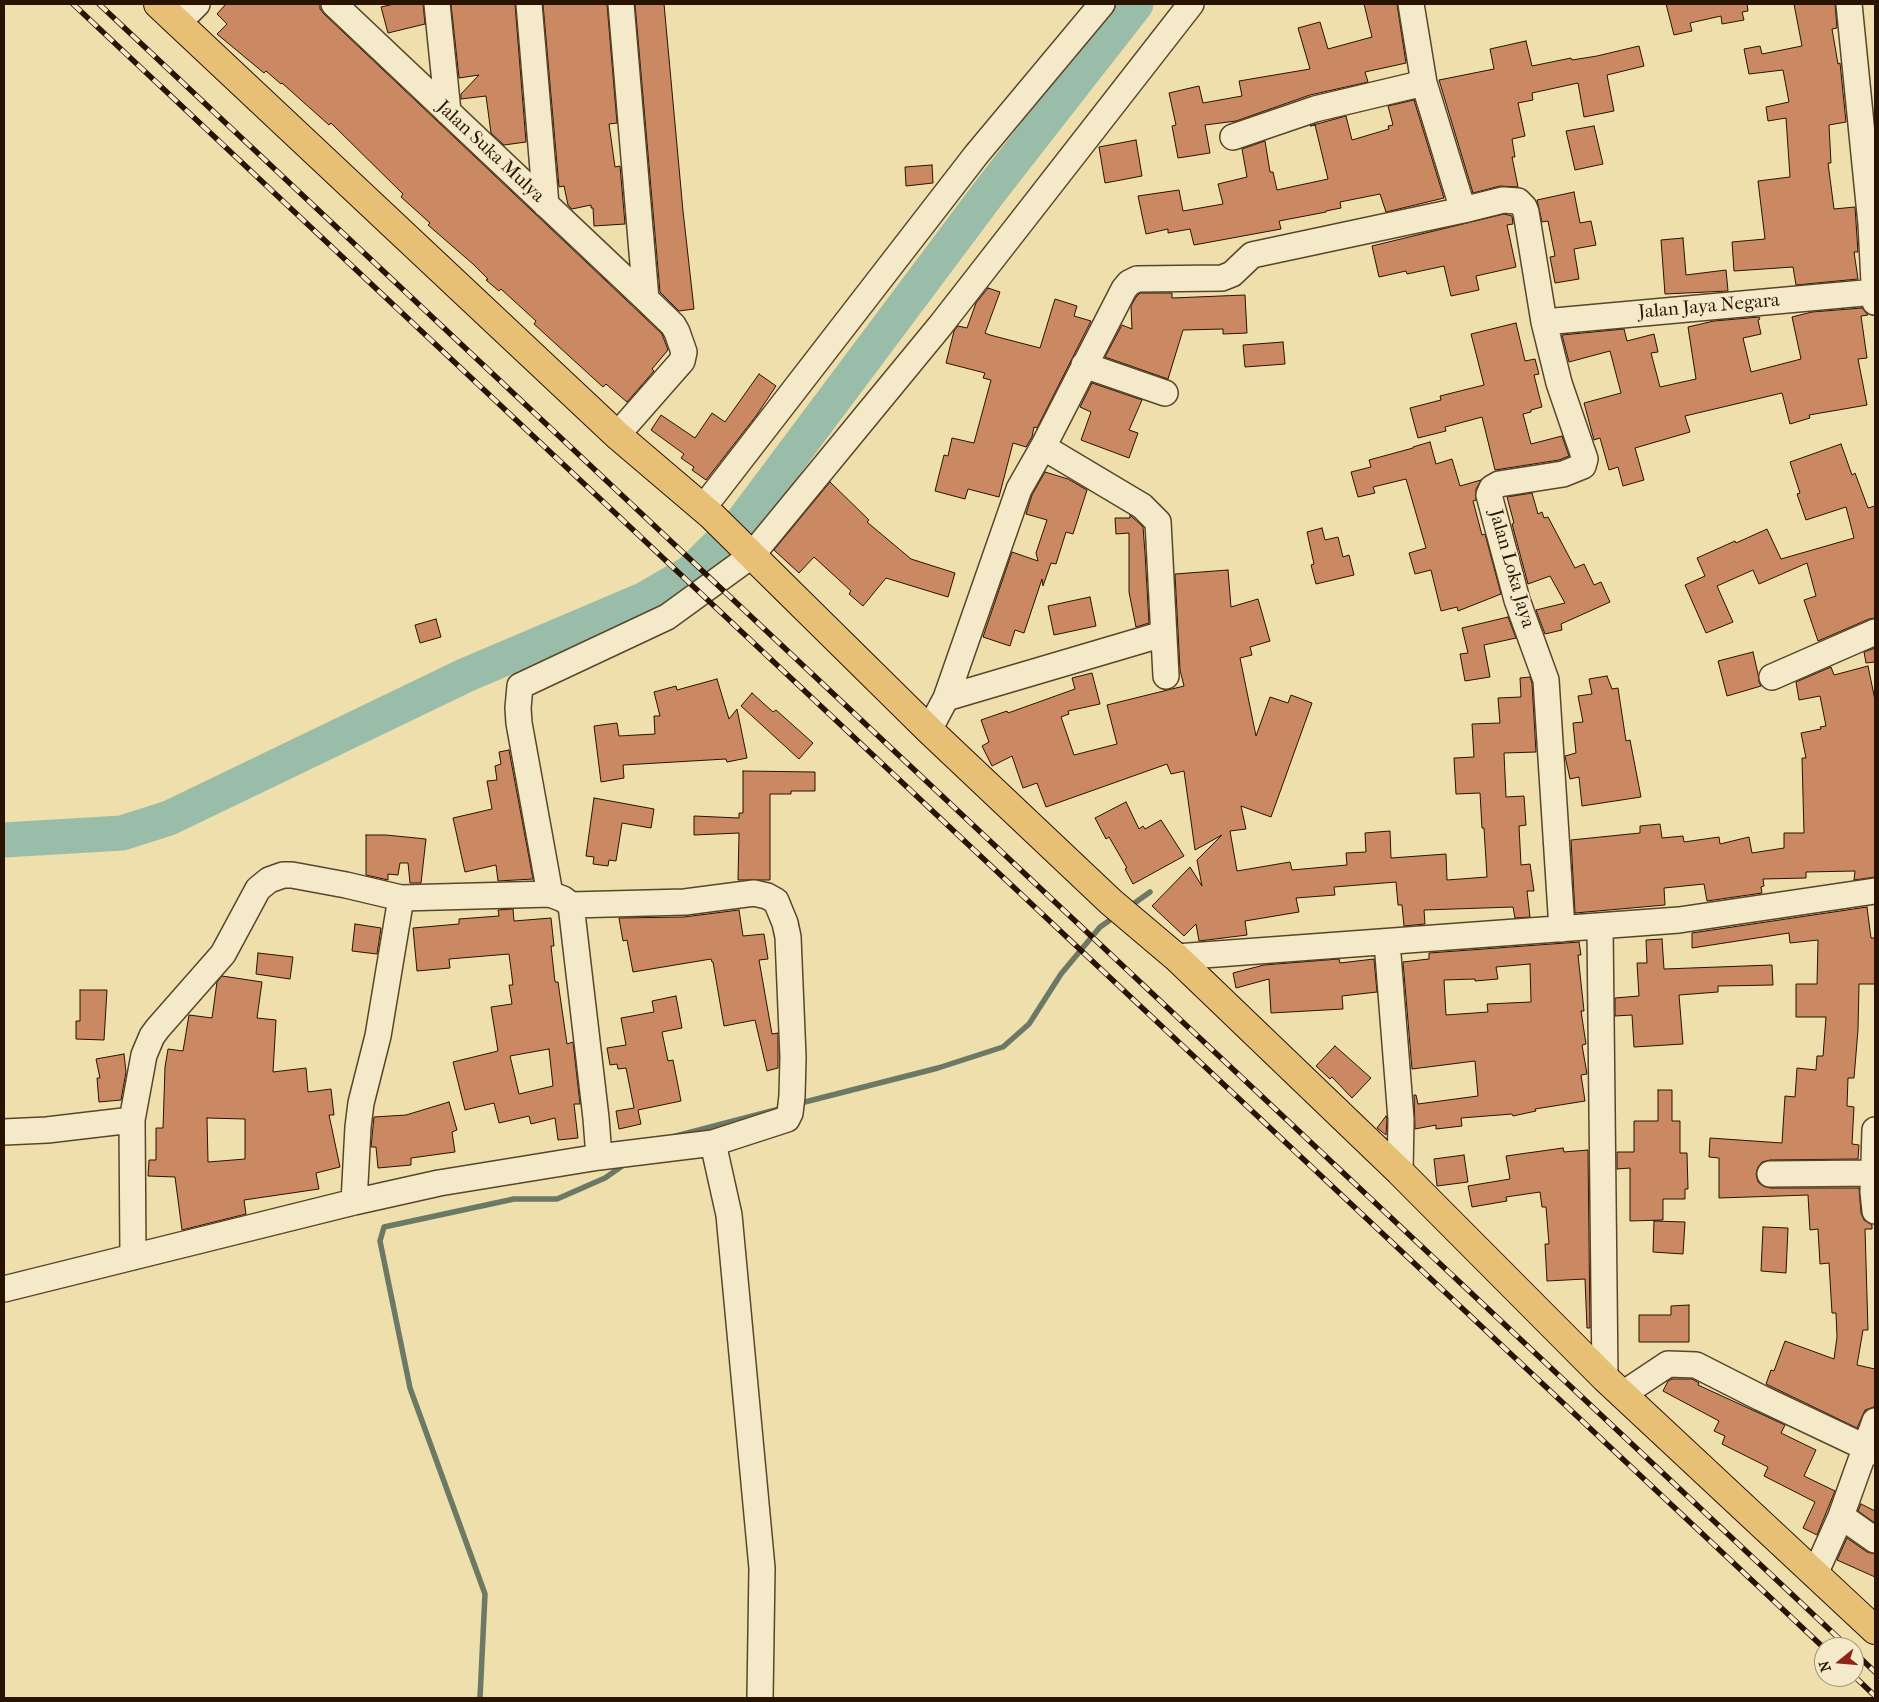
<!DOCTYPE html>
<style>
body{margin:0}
#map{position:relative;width:1879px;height:1702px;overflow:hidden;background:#eedfad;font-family:"IM FELL French Canon",serif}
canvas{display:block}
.frame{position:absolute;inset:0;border:5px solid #291200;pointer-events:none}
.north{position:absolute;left:1814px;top:1637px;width:50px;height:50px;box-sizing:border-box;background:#f4eaca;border:1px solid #a39479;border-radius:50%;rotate:253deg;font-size:14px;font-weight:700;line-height:20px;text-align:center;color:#291200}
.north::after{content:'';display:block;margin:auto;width:18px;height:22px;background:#8f2418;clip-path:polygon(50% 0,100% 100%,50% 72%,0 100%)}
</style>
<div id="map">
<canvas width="1879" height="1702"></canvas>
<div class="frame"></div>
<div class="north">N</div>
</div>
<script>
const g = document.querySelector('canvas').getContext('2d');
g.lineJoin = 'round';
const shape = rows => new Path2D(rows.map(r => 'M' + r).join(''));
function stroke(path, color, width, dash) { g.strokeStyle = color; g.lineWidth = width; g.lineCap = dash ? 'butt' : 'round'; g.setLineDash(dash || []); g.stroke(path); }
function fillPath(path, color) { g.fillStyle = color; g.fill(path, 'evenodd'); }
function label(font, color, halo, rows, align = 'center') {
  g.font = font + ' "IM FELL French Canon",serif'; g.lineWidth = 4; g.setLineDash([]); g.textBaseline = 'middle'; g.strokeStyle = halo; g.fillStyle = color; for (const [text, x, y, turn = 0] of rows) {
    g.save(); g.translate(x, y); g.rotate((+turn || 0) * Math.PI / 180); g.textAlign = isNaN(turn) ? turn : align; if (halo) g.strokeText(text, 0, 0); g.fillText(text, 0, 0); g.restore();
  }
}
const stream = shape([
 [1129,907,1150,892],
 [797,1104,938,1068,1003,1047,1029,1024,1061,974,1100,927,1116,916],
 [676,1136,783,1108],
 [480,1698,485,1594,410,1388,380,1241,384,1227,514,1199,557,1199,605,1178,625,1164]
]);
const river = shape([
 [4,840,122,833,169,818,466,675,645,599,690,573,743,521,990,191,1136,4]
]);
const building = shape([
 [226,4,320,4,320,9,324,14,662,334,668,350,652,369,654,371,627,402,606,384,603,387,534,324,536,321,501,289,499,291,486,280,488,279,473,264,428,225,430,223,401,197,403,194,331,123,329,125,282,83,281,84,266,71,264,73,217,34,227,24,217,14,226,4],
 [394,4,423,4,425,24,388,33,381,7,394,4],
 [451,4,515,4,526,142,504,145,491,133,486,96,461,99,461,94,479,75,459,78,451,4],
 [543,4,607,4,617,123,609,124,615,167,620,166,625,224,594,226,593,208,591,208,591,205,572,209,568,205,564,186,559,187,543,4],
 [635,4,664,4,683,211,694,309,679,311,660,292,635,4],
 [1364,4,1397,4,1406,63,1365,72,1368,82,1310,95,1236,121,1205,125,1210,153,1178,158,1172,126,1176,125,1169,93,1199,86,1203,103,1242,96,1239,81,1310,69,1298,28,1320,22,1328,49,1372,37,1364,4],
 [1666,4,1747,4,1748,11,1742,12,1744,20,1722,24,1721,16,1690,23,1692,31,1674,35,1666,4],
 [1794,4,1835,4,1837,28,1832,29,1838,64,1840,63,1846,122,1829,125,1831,163,1828,163,1834,209,1855,207,1858,252,1854,252,1858,279,1796,285,1793,267,1734,271,1732,242,1765,239,1758,181,1790,177,1786,118,1768,121,1766,107,1789,102,1783,70,1749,74,1744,49,1760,46,1762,54,1802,46,1794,4],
 [1526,41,1532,66,1571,58,1572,60,1597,56,1639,46,1644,66,1607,75,1614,111,1584,117,1578,83,1532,93,1533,100,1518,103,1525,136,1512,139,1515,157,1512,157,1518,187,1500,186,1473,193,1439,80,1494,69,1490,49,1526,41],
 [1414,100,1444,198,1386,212,1380,194,1340,202,1341,208,1326,211,1326,212,1279,221,1281,229,1194,245,1190,229,1168,233,1168,229,1146,234,1138,196,1179,190,1183,211,1223,204,1218,184,1247,177,1242,149,1265,141,1270,172,1273,172,1277,190,1328,179,1315,125,1310,126,1346,116,1352,140,1389,129,1388,126,1393,125,1388,106,1414,100],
 [1594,126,1603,164,1575,170,1566,131,1594,126],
 [1136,140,1142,176,1105,183,1099,147,1136,140],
 [932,165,933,183,906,186,905,167,932,165],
 [1574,192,1580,223,1591,221,1596,245,1574,249,1579,279,1555,283,1550,257,1555,256,1548,221,1542,222,1537,200,1574,192],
 [1504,214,1512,216,1513,224,1507,225,1516,267,1476,276,1479,290,1451,296,1444,266,1407,274,1406,271,1379,277,1372,246,1504,214],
 [1683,238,1686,275,1726,270,1728,291,1665,294,1661,240,1683,238],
 [988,288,1000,292,985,333,990,335,1040,348,1055,299,1077,306,1074,316,1091,321,1037,428,1034,427,1032,437,1026,447,1013,443,999,497,968,489,965,499,935,491,944,455,948,456,952,438,974,443,991,380,983,378,985,373,946,363,954,331,958,326,967,328,976,303,988,288],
 [1140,293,1172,293,1172,298,1245,295,1247,333,1223,334,1223,329,1183,330,1168,379,1105,357,1122,325,1132,329,1131,306,1136,297,1140,293],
 [1862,308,1868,315,1861,316,1867,358,1858,359,1867,405,1809,415,1810,418,1790,424,1782,393,1685,416,1690,432,1635,448,1644,480,1623,486,1618,467,1609,470,1600,438,1594,440,1584,403,1621,393,1610,351,1569,362,1562,335,1624,329,1627,341,1654,334,1658,352,1651,353,1660,387,1696,379,1688,327,1714,321,1759,317,1760,319,1758,320,1761,334,1743,338,1751,372,1801,359,1792,317,1812,312,1862,308],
 [1516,323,1525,361,1535,359,1539,374,1534,375,1542,407,1531,410,1531,412,1523,414,1531,444,1562,436,1569,456,1559,460,1495,470,1482,417,1445,427,1446,431,1418,438,1410,408,1441,400,1440,396,1484,385,1471,334,1516,323],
 [1283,342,1285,364,1245,367,1243,345,1283,342],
 [759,374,776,386,756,416,706,480,692,470,694,467,681,458,684,454,651,430,661,415,695,438,712,413,725,422,759,374],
 [1092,383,1142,400,1129,430,1138,433,1129,458,1081,440,1091,412,1080,407,1092,383],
 [1430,442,1436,464,1452,459,1460,486,1481,480,1476,489,1476,500,1473,501,1482,535,1485,534,1501,594,1458,611,1457,607,1441,611,1431,570,1415,574,1409,553,1426,548,1406,479,1373,487,1375,493,1358,497,1351,472,1371,467,1369,460,1413,448,1413,447,1430,442],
 [1841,444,1852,475,1855,473,1868,508,1875,506,1875,618,1869,619,1818,641,1804,600,1816,596,1807,563,1759,584,1753,570,1717,586,1733,622,1706,633,1685,585,1705,576,1697,558,1735,541,1736,543,1767,529,1781,559,1854,538,1846,507,1806,520,1797,494,1800,493,1790,462,1841,444],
 [1045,472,1068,479,1087,490,1073,534,1066,532,1056,564,1051,563,1043,586,1042,579,1024,633,1015,630,1010,646,983,637,1012,552,1038,561,1036,553,1047,520,1026,514,1032,495,1045,472],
 [830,482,869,520,867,522,911,559,955,573,948,597,886,578,863,606,849,594,851,591,814,557,799,573,774,550,830,482],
 [1532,493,1538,514,1542,512,1544,518,1548,517,1575,568,1584,564,1594,585,1601,582,1610,602,1561,624,1562,630,1545,634,1536,610,1565,603,1550,576,1528,584,1512,524,1514,523,1507,497,1532,493],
 [1130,515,1143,527,1145,553,1149,623,1136,627,1129,592,1129,533,1116,534,1115,518,1130,518,1130,515],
 [1322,528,1325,540,1338,537,1343,557,1349,555,1354,575,1316,584,1311,565,1314,564,1307,532,1322,528],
 [1228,570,1231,607,1258,599,1270,641,1250,647,1252,655,1240,658,1256,736,1270,697,1288,703,1291,695,1312,703,1271,817,1241,806,1246,829,1230,831,1237,871,1290,862,1292,870,1347,865,1346,853,1366,852,1365,833,1390,831,1391,858,1446,854,1447,880,1487,877,1484,828,1482,828,1480,793,1456,794,1454,758,1474,757,1472,724,1500,723,1498,698,1521,697,1520,678,1530,677,1532,683,1536,752,1504,753,1506,797,1524,796,1526,825,1519,826,1521,865,1530,864,1534,891,1527,891,1530,917,1515,918,1513,907,1424,910,1425,924,1404,926,1402,905,1398,905,1396,882,1334,887,1335,895,1296,898,1299,912,1245,921,1247,935,1199,941,1196,924,1184,936,1152,906,1190,867,1202,886,1197,860,1222,835,1195,850,1184,771,1171,774,1167,764,1046,807,1037,783,1023,788,1012,756,992,766,982,746,989,742,981,720,1007,711,1008,713,1075,689,1072,678,1092,673,1100,704,1068,711,1069,714,1061,717,1074,755,1117,744,1107,705,1184,686,1180,670,1175,574,1228,570],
 [1090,597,1096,626,1054,635,1048,606,1090,597],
 [1508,617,1516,638,1484,645,1490,677,1465,681,1460,654,1468,653,1462,628,1508,617],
 [436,619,441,637,420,643,415,625,436,619],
 [1875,648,1875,662,1866,663,1864,652,1875,648],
 [1753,652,1758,674,1759,682,1761,686,1727,696,1718,661,1753,652],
 [1868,666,1875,700,1875,877,1854,880,1855,871,1806,872,1806,878,1763,879,1764,886,1761,887,1762,893,1707,901,1704,884,1664,888,1665,905,1575,913,1571,840,1640,833,1640,826,1660,824,1662,838,1683,836,1684,842,1719,837,1720,844,1749,837,1752,853,1784,848,1784,833,1804,833,1802,758,1806,758,1801,733,1821,729,1820,727,1826,726,1820,696,1799,700,1796,682,1831,667,1834,675,1868,666],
 [1607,676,1612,689,1618,688,1626,741,1630,740,1641,797,1582,806,1579,777,1570,779,1565,756,1576,753,1573,723,1583,722,1578,696,1592,694,1589,679,1607,676],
 [717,679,729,719,737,709,747,758,727,762,726,759,623,765,624,778,601,782,594,726,617,723,619,736,655,734,654,716,660,716,654,692,676,686,677,690,717,679],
 [752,693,773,712,776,710,813,743,799,759,741,706,752,693],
 [509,750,533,879,498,881,496,865,465,872,453,818,492,809,487,781,497,780,495,766,501,764,499,752,509,750],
 [743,771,815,772,815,791,791,791,791,794,770,794,770,880,738,880,739,833,694,835,694,816,739,818,739,813,743,813,743,771],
 [594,798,654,809,651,828,622,823,616,861,609,860,608,866,593,864,594,857,586,856,594,798],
 [1126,802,1139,829,1143,826,1145,829,1161,820,1184,856,1133,884,1125,869,1127,868,1109,837,1106,839,1095,818,1126,802],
 [366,835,386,835,426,839,421,883,410,883,408,863,400,863,398,875,388,874,388,880,366,875,366,835],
 [1867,907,1871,938,1875,938,1875,984,1859,984,1858,1030,1854,1078,1848,1078,1847,1106,1854,1107,1852,1144,1859,1145,1858,1159,1770,1160,1762,1162,1758,1167,1756,1174,1758,1182,1763,1186,1770,1188,1859,1188,1861,1213,1864,1220,1872,1225,1872,1229,1865,1229,1868,1330,1863,1330,1857,1365,1875,1369,1875,1403,1874,1407,1865,1410,1857,1428,1766,1384,1771,1370,1774,1371,1785,1341,1834,1359,1837,1337,1836,1313,1832,1313,1829,1263,1820,1264,1818,1229,1810,1230,1808,1195,1719,1198,1719,1158,1709,1157,1710,1138,1782,1143,1785,1096,1795,1097,1797,1068,1816,1070,1817,1056,1823,1056,1826,1017,1796,1017,1796,984,1817,984,1818,940,1790,943,1789,933,1692,948,1692,933,1867,907],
 [513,909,514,921,551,918,554,946,551,946,555,982,558,982,567,1044,573,1042,580,1104,574,1104,578,1138,558,1140,555,1118,531,1124,529,1116,499,1123,494,1103,465,1110,453,1062,498,1051,491,1007,512,1004,509,985,513,985,509,954,449,959,450,968,417,971,413,928,459,924,459,919,499,916,498,910,513,909],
 [549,1049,553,1086,519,1094,510,1056,549,1049],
 [739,910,743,936,764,934,768,959,759,960,772,1034,778,1033,778,1068,767,1071,755,1020,724,1026,713,962,712,962,711,959,633,972,627,940,623,941,619,918,684,917,739,910],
 [355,924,381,928,377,954,352,951,355,924],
 [1662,939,1664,969,1772,965,1773,985,1718,986,1718,992,1679,995,1683,1044,1634,1047,1632,1015,1615,1016,1615,998,1639,996,1637,963,1647,963,1646,940,1662,939],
 [1579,942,1581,955,1578,955,1584,1011,1581,1011,1586,1044,1582,1045,1587,1074,1581,1075,1585,1101,1535,1109,1536,1111,1513,1116,1512,1114,1461,1118,1462,1126,1436,1129,1436,1125,1415,1129,1414,1095,1416,1095,1418,1104,1478,1096,1475,1061,1412,1069,1403,962,1429,959,1429,953,1579,942],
 [1530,964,1531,1002,1487,1004,1488,1012,1446,1015,1444,980,1475,979,1475,981,1498,979,1496,967,1530,964],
 [258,953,293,957,290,979,256,974,258,953],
 [1339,959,1340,963,1374,959,1377,992,1342,996,1343,1009,1271,1013,1269,979,1236,988,1233,973,1264,965,1339,959],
 [222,976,262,982,257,1018,276,1020,273,1072,306,1068,308,1092,331,1089,334,1115,329,1115,340,1167,316,1173,319,1189,244,1200,246,1214,182,1230,175,1177,148,1176,149,1160,156,1160,156,1128,163,1128,165,1067,168,1049,183,1051,189,1015,212,1018,217,982,222,976],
 [207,1118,245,1119,245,1159,208,1162,207,1118],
 [80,990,107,990,104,1040,76,1039,76,1021,80,1021,80,990],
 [676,996,682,1028,662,1032,668,1061,673,1060,681,1101,638,1110,641,1124,619,1129,616,1111,634,1108,626,1068,618,1069,617,1064,610,1065,607,1048,626,1045,621,1018,654,1012,652,1001,676,996],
 [1335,1046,1371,1078,1352,1098,1332,1077,1330,1079,1316,1066,1335,1046],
 [124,1054,126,1072,121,1100,99,1102,97,1078,100,1078,96,1059,124,1054],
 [1658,1090,1672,1090,1672,1121,1680,1121,1680,1153,1687,1153,1688,1189,1685,1189,1685,1199,1663,1199,1663,1220,1630,1221,1630,1168,1617,1169,1617,1152,1634,1152,1634,1121,1658,1121,1658,1090],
 [449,1102,457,1130,452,1132,455,1152,411,1158,411,1165,378,1168,376,1147,371,1147,374,1117,406,1115,449,1102],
 [1386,1116,1387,1119,1386,1135,1377,1128,1386,1116],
 [1563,1148,1564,1152,1588,1150,1590,1328,1587,1328,1585,1279,1547,1281,1545,1244,1549,1244,1546,1207,1542,1207,1540,1192,1506,1197,1507,1201,1472,1207,1468,1186,1510,1179,1506,1156,1563,1148],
 [1464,1155,1468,1182,1437,1186,1434,1159,1464,1155],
 [1654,1221,1685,1222,1683,1254,1653,1252,1654,1221],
 [1763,1227,1788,1228,1786,1273,1761,1271,1763,1227],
 [1689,1305,1689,1342,1639,1342,1639,1315,1671,1315,1671,1306,1689,1305],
 [1672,1379,1692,1379,1699,1383,1698,1385,1785,1425,1781,1433,1816,1450,1804,1476,1835,1491,1817,1535,1803,1528,1815,1502,1764,1476,1768,1467,1722,1444,1725,1436,1714,1431,1719,1421,1663,1391,1668,1381,1672,1379],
 [1861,1504,1875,1511,1875,1523,1858,1511,1861,1504],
 [1847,1538,1867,1552,1875,1554,1875,1577,1837,1560,1847,1538]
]);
const minor = shape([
 [334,4,646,299,673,325,677,332,684,352,682,361,617,435],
 [437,4,448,112],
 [529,4,546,205],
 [621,4,646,299],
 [1411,4,1424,83,1463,210],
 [1849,4,1871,224,1875,302],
 [178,23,197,4],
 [1233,137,1315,109,1424,83],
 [1544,322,1875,292],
 [1084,365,1165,393],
 [1043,447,1142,506,1158,522,1166,676],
 [703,508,976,155,1102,4],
 [1772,677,1875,632],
 [946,698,1163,634],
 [929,730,946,698,1019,489,1043,447,1124,289,1129,283,1137,279,1222,278,1232,274,1252,255,1463,210,1503,200,1518,201,1524,207,1526,212,1544,322,1559,383,1585,459,1583,466,1563,474,1499,484,1492,488,1489,495,1517,600,1546,680,1562,929],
 [571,905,685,902,754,893,767,896,776,901,785,923,788,937,793,1057,792,1096,790,1113,787,1119,713,1143,599,1157],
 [1600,927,1605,1378],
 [1387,942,1401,1119,1400,1172],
 [1176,957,1679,920,1875,891],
 [1875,1130,1873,1192,1875,1211],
 [4,1132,47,1130,132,1120],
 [713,1143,729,1215,762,1568,760,1698],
 [1770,1174,1874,1173],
 [354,1202,358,1127,361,1103,378,1036,401,898],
 [133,1257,132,1120,144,1055,152,1036,158,1028,223,954,258,889,269,880,283,875,292,875,346,885,401,898,550,894],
 [4,1289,354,1202,439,1183,599,1157,596,1118,571,905,563,899,550,894,519,723,518,708,520,686,667,617,751,556,940,326,1191,4],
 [1623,1394,1668,1364,1696,1365,1761,1398,1875,1452],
 [1841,1516,1875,1540],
 [1815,1574,1841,1516,1875,1421]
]);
const major = shape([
 [158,4,617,435,711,515,929,730,1111,902,1176,957,1400,1172,1605,1378,1875,1630]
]);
const rail = shape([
 [73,4,1824,1648],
 [99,4,1848,1647],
 [1854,1652,1875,1672],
 [1854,1676,1875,1696]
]);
const streetNames = [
 ["Jalan Suka Mulya",490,152,43],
 ["Jalan Jaya Negara",1709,307,-5],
 ["Jalan Loka Jaya",1511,569,74]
];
stroke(stream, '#6c7965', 5.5);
stroke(river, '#99bda8', 35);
fillPath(building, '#ca8963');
stroke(building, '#291200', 1);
stroke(minor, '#5a452b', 28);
stroke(major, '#291200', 30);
stroke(minor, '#f4eaca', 25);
stroke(major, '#e7c076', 28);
stroke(rail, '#291200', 5.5);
stroke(rail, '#f4eaca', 4, [11]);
label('19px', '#291200', '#f4eaca', streetNames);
</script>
